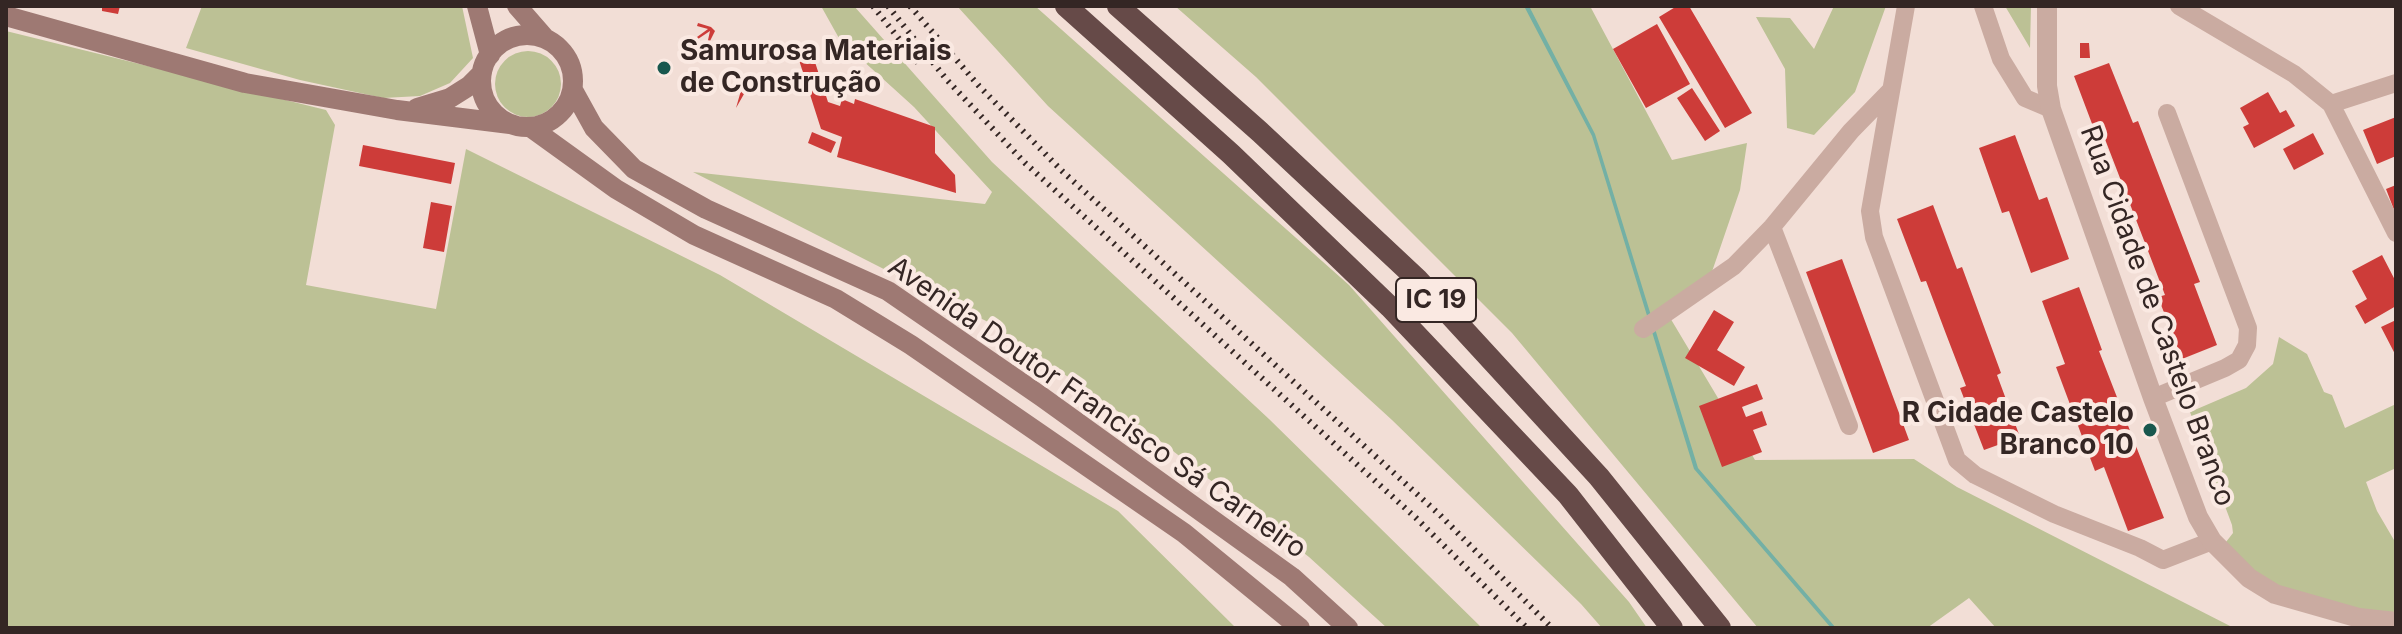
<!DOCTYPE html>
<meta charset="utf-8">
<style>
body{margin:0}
#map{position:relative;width:2402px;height:634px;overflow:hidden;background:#f2ded6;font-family:Inter,sans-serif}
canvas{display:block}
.frame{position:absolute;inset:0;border:8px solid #342624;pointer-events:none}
</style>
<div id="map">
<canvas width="2402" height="634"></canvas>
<div class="frame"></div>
</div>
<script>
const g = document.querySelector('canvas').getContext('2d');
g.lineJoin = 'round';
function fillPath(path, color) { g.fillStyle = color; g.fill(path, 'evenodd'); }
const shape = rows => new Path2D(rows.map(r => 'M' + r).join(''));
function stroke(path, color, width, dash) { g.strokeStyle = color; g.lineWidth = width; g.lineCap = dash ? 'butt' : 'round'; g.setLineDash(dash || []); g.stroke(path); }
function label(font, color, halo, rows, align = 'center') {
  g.font = font + ' Inter,sans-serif'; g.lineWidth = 8; g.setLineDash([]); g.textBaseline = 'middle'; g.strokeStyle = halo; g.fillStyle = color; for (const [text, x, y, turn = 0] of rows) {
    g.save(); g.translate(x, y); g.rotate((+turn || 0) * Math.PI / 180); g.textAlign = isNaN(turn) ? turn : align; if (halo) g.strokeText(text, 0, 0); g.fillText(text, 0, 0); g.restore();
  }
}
const green = shape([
 [202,6,462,6,473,58,450,83,420,96,383,98,300,80,186,48],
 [821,6,854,6,992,162,1269,419,1482,628,1387,628,1309,557,1155,437,990,323,693,172,985,204,992,192,914,107,840,40],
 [957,6,1035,6,1349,285,1629,602,1647,628,1602,628,1581,604,1392,420,1048,106],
 [1175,6,1590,6,1672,160,1747,143,1740,190,1705,292,1669,316,1755,460,1914,459,1957,487,2234,628,1996,628,1969,598,1927,628,1758,628,1512,333,1256,77],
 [1834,6,1886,6,1855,92,1814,135,1787,128,1785,69,1756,17,1790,18,1814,49],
 [2005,6,2031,6,2030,48],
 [6,31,326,110,335,125,306,285,436,309,466,149,720,275,1118,511,1236,628,6,628],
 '495 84a33 33 0 1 1 66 0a33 33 0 1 1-66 0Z',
 [2279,337,2307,354,2324,392,2332,395,2345,428,2396,404,2396,468,2366,482,2377,511,2394,540,2396,619,2281,589,2256,572,2226,542,2233,533,2232,525,2190,412,2246,388,2273,364]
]);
const water = shape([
 [1524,6,1529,6,1595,134,1698,468,1836,628,1831,628,1694,469,1592,136]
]);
const building = shape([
 [102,6,120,6,118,14,102,11],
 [1677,6,1689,6,1752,113,1725,128,1659,17],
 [698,23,711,27,715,31,706,49,710,31,698,39,697,37,708,29,697,26],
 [1657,24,1690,84,1646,108,1613,49],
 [2080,43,2089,43,2090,58,2080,58],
 [813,56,828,102,840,106,842,99,854,104,855,99,935,127,935,153,955,175,956,193,837,157,842,137,821,129,799,60],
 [2109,63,2133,123,2138,121,2200,282,2194,284,2217,345,2182,359,2158,297,2165,295,2103,134,2097,137,2074,76],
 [748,81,755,93,753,94,748,87,736,108,742,87,730,88],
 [1692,88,1720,131,1705,141,1677,98],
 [2268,92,2280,113,2286,110,2295,126,2254,148,2243,127,2249,124,2240,108],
 [2396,117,2396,156,2377,164,2363,130],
 [812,132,836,142,831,153,808,143],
 [2313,133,2324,154,2294,170,2283,149],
 [2015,135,2039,200,2047,197,2069,259,2031,273,2009,211,2002,213,1979,148],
 [363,145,455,163,451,184,359,166],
 [2396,185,2396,215,2386,189],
 [431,202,452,206,444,252,423,248],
 [1933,205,1957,269,1962,267,2001,373,1997,375,2020,437,1984,450,1960,388,1966,386,1946,334,1926,281,1921,282,1897,219],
 [2382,255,2396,282,2396,306,2365,324,2355,306,2367,299,2352,271],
 [1842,259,1909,440,1873,453,1806,272],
 [2079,287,2102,350,2099,351,2164,518,2128,531,2104,467,2095,471,2056,367,2065,364,2042,301],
 [1714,310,1734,322,1717,350,1745,367,1734,386,1685,358],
 [2396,320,2396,356,2381,327],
 [1757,384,1763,399,1742,407,1746,417,1762,411,1767,425,1753,430,1762,452,1722,467,1699,406]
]);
const minor = shape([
 [1906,6,1870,211,1874,237,1957,460,1975,475,2054,514,2140,548,2163,560,2212,541],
 [1983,6,2001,59,2025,98,2051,109],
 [2179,6,2294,74,2331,104,2396,233],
 [2331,104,2396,83],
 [1772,227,1849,426],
 [1643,329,1734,266,1772,227,1851,131,1890,91],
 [2153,398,2225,368,2239,360,2247,345,2248,328,2167,113]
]);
const tertiary = shape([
 [2047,6,2047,86,2051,109,2153,398,2198,517,2212,541,2249,578,2275,594,2359,618,2396,622]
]);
const secondary = shape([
 [477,6,490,55],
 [517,6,545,38],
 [6,16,245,83,397,110,510,124],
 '481 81a46 46 0 1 1 92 0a46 46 0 1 1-92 0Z',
 [573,90,594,128,634,169,706,209,888,291,1042,397,1292,577,1348,628],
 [417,108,450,98,469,86,482,73],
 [530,127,616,189,694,235,836,299,911,345,1184,533,1300,628]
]);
const trunk = shape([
 [1066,6,1231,154,1390,307,1568,495,1672,628],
 [1118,6,1260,132,1417,279,1599,477,1720,628]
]);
const rail = shape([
 [873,6,918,63],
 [888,6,947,80,1025,163,1416,518,1527,628],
 [910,6,979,86,1062,171,1440,515,1552,628]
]);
const markers = [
 [664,68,8,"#18574e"],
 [2150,430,8,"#18574e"]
];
const shields = [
 [1436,300,80]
];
const shieldNames = [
 ["IC 19",1436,300]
];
const poiNames = [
 ["Samurosa Materiais",680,52],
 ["de Construção",680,84],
 ["R Cidade Castelo",2134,414,"right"],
 ["Branco 10",2134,446,"right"]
];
const streetNames = [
 ["Rua Cidade de Castelo Branco",2157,316,70],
 ["Avenida Doutor Francisco Sá Carneiro",1097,408,35]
];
fillPath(green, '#bcc195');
fillPath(water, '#73b0a5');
fillPath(building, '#cd3c39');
stroke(minor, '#caaba1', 18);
stroke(tertiary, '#caaba1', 20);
stroke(secondary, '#9e7973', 20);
stroke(trunk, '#664a48', 22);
stroke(rail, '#342624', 6, [2, 6]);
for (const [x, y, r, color] of markers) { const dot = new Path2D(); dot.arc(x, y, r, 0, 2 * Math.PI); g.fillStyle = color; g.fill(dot); stroke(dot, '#fae9e2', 3); }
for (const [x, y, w] of shields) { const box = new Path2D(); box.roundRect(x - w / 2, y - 22, w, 44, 6); g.fillStyle = '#fae9e2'; g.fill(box); stroke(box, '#342624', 2); }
label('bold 26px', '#342624', null, shieldNames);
label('bold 28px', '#342624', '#fae9e2', poiNames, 'left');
label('28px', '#342624', '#fae9e2', streetNames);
</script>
